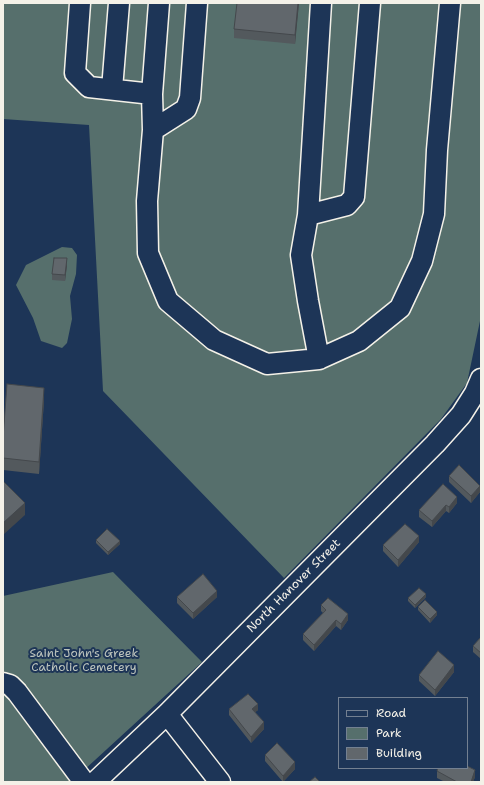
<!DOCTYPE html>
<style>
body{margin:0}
#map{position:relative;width:484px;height:785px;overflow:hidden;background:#1d3557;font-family:"Shantell Sans",sans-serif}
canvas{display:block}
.frame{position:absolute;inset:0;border:4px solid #f4f1e8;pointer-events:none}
.legend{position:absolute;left:338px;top:697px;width:130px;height:72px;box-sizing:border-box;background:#1d3557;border:1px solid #738091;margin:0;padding:5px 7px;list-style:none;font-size:12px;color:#f4f1e8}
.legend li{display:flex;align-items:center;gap:8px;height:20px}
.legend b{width:20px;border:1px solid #738091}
</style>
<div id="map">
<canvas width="484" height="785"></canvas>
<div class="frame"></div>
<ul class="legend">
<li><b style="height:5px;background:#1d3557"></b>Road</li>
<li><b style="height:11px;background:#566f6c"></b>Park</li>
<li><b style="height:11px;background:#61676c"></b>Building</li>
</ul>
</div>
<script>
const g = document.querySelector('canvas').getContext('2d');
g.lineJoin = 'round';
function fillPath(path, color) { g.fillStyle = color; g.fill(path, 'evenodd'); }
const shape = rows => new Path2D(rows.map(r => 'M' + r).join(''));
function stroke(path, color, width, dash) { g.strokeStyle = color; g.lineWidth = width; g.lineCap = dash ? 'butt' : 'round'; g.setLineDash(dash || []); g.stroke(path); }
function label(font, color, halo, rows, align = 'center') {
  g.font = font + ' "Shantell Sans",sans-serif'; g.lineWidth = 4; g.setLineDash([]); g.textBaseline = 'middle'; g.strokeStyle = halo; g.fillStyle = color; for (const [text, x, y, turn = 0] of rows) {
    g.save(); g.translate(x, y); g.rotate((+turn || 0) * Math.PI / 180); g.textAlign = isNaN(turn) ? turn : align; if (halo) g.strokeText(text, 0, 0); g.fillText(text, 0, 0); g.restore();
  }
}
const green = shape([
 [3,3,481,3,481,307,480,321,467,383,441,419,284,578,103,391,89,125,3,119],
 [62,247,72,248,77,255,76,274,70,296,72,319,67,343,62,348,41,341,33,318,16,285,26,265],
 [113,572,202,662,71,782,3,782,3,596]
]);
const minor = shape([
 [80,3,75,73,89,87,152,94,153,130,147,201,148,253,168,301,214,340,267,364,319,359,359,341,400,308,422,261,434,214,437,150,450,3],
 [112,89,119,3],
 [152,94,159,3],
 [153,130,186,109,190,98,197,3],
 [308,215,347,205,354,197,370,3],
 [319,359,308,301,301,255,308,215,321,3],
 [3,683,10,685,17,692,84,782],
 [167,714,220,782],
 [95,782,167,714,435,444,461,415,475,393,481,379]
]);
const wall = shape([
 [299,3,295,44,234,38,234,29],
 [67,265,65,281,52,280,52,274],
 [44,400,39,474,3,470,3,438],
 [449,476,480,492,471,503,449,482],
 [457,503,449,513,446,511,432,527,419,517,419,510],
 [96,540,120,544,108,555,96,543],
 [419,542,398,567,383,551,383,545],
 [177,597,217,597,193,619,177,603],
 [426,597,415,608,408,601,408,598],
 [321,605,348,620,341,630,336,626,314,651,303,640,303,634,323,613,321,611],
 [418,607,437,615,430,623,418,610],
 [481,637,481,659,473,652,473,646],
 [454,672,435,696,419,681,419,675],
 [229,709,258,710,255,712,264,729,251,743,229,715],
 [265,755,295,769,283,782,265,761],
 [437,771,475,777,473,782,445,782,437,778]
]);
const shadedWall = shape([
 [298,3,299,3,295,44,295,35],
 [67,258,67,265,65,281,65,275],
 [44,388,44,400,39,474,39,462],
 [480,486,480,492,471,503,471,496],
 [457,497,457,503,449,513,449,507],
 [25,503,25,515,3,535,3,523],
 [446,505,446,511,432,527,432,521],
 [419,536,419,542,398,567,398,560],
 [120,541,120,544,108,555,108,552],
 [217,591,217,597,193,619,193,613],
 [426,594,426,597,415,608,415,605],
 [437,612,437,615,430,623,430,619],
 [348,614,348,620,341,630,341,624],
 [336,620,336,626,314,651,314,645],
 [454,665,454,672,435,696,435,690],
 [258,704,258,710,252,715,252,709],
 [264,722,264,729,251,743,251,737],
 [295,762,295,769,283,782,283,776],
 [475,770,475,777,473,782,471,782]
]);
const building = shape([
 [237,3,298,3,295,35,234,29,237,3],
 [54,258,67,258,65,275,52,274,54,258],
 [7,384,44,388,39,462,3,458,3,438,7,384],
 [459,465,480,486,471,496,449,476,459,465],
 [3,481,25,503,3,523,3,481],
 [443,484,457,497,449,507,446,505,432,521,419,510,443,484],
 [405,524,419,536,398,560,383,545,405,524],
 [107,529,120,541,108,552,96,540,107,529],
 [203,574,217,591,193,613,177,597,203,574],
 [419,588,426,594,415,605,408,598,419,588],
 [328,598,348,614,341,624,336,620,314,645,303,634,326,610,321,605,328,598],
 [425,600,437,612,430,619,418,607,425,600],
 [481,637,481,653,473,646,481,637],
 [438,651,454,665,435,690,419,675,438,651],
 [248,694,258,704,252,709,264,722,251,737,229,709,248,694],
 [277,743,295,762,283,776,265,755,277,743],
 [467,766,475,770,471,782,457,782,437,771,438,768,467,768,467,766],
 [315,777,320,782,309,782,315,777]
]);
const streetNames = [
 ["North Hanover Street",294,586,-45]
];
const parkNames = [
 ["Saint John's Greek",84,654],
 ["Catholic Cemetery",84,668]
];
fillPath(green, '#566f6c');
stroke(minor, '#f4f1e8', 23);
stroke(minor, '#1d3557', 20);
fillPath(wall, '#53595d');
fillPath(shadedWall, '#44484c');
fillPath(building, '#61676c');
stroke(building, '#44484c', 1);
label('12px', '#f4f1e8', '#1d3557', streetNames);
label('12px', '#bdc4bd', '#1d3557', parkNames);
</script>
